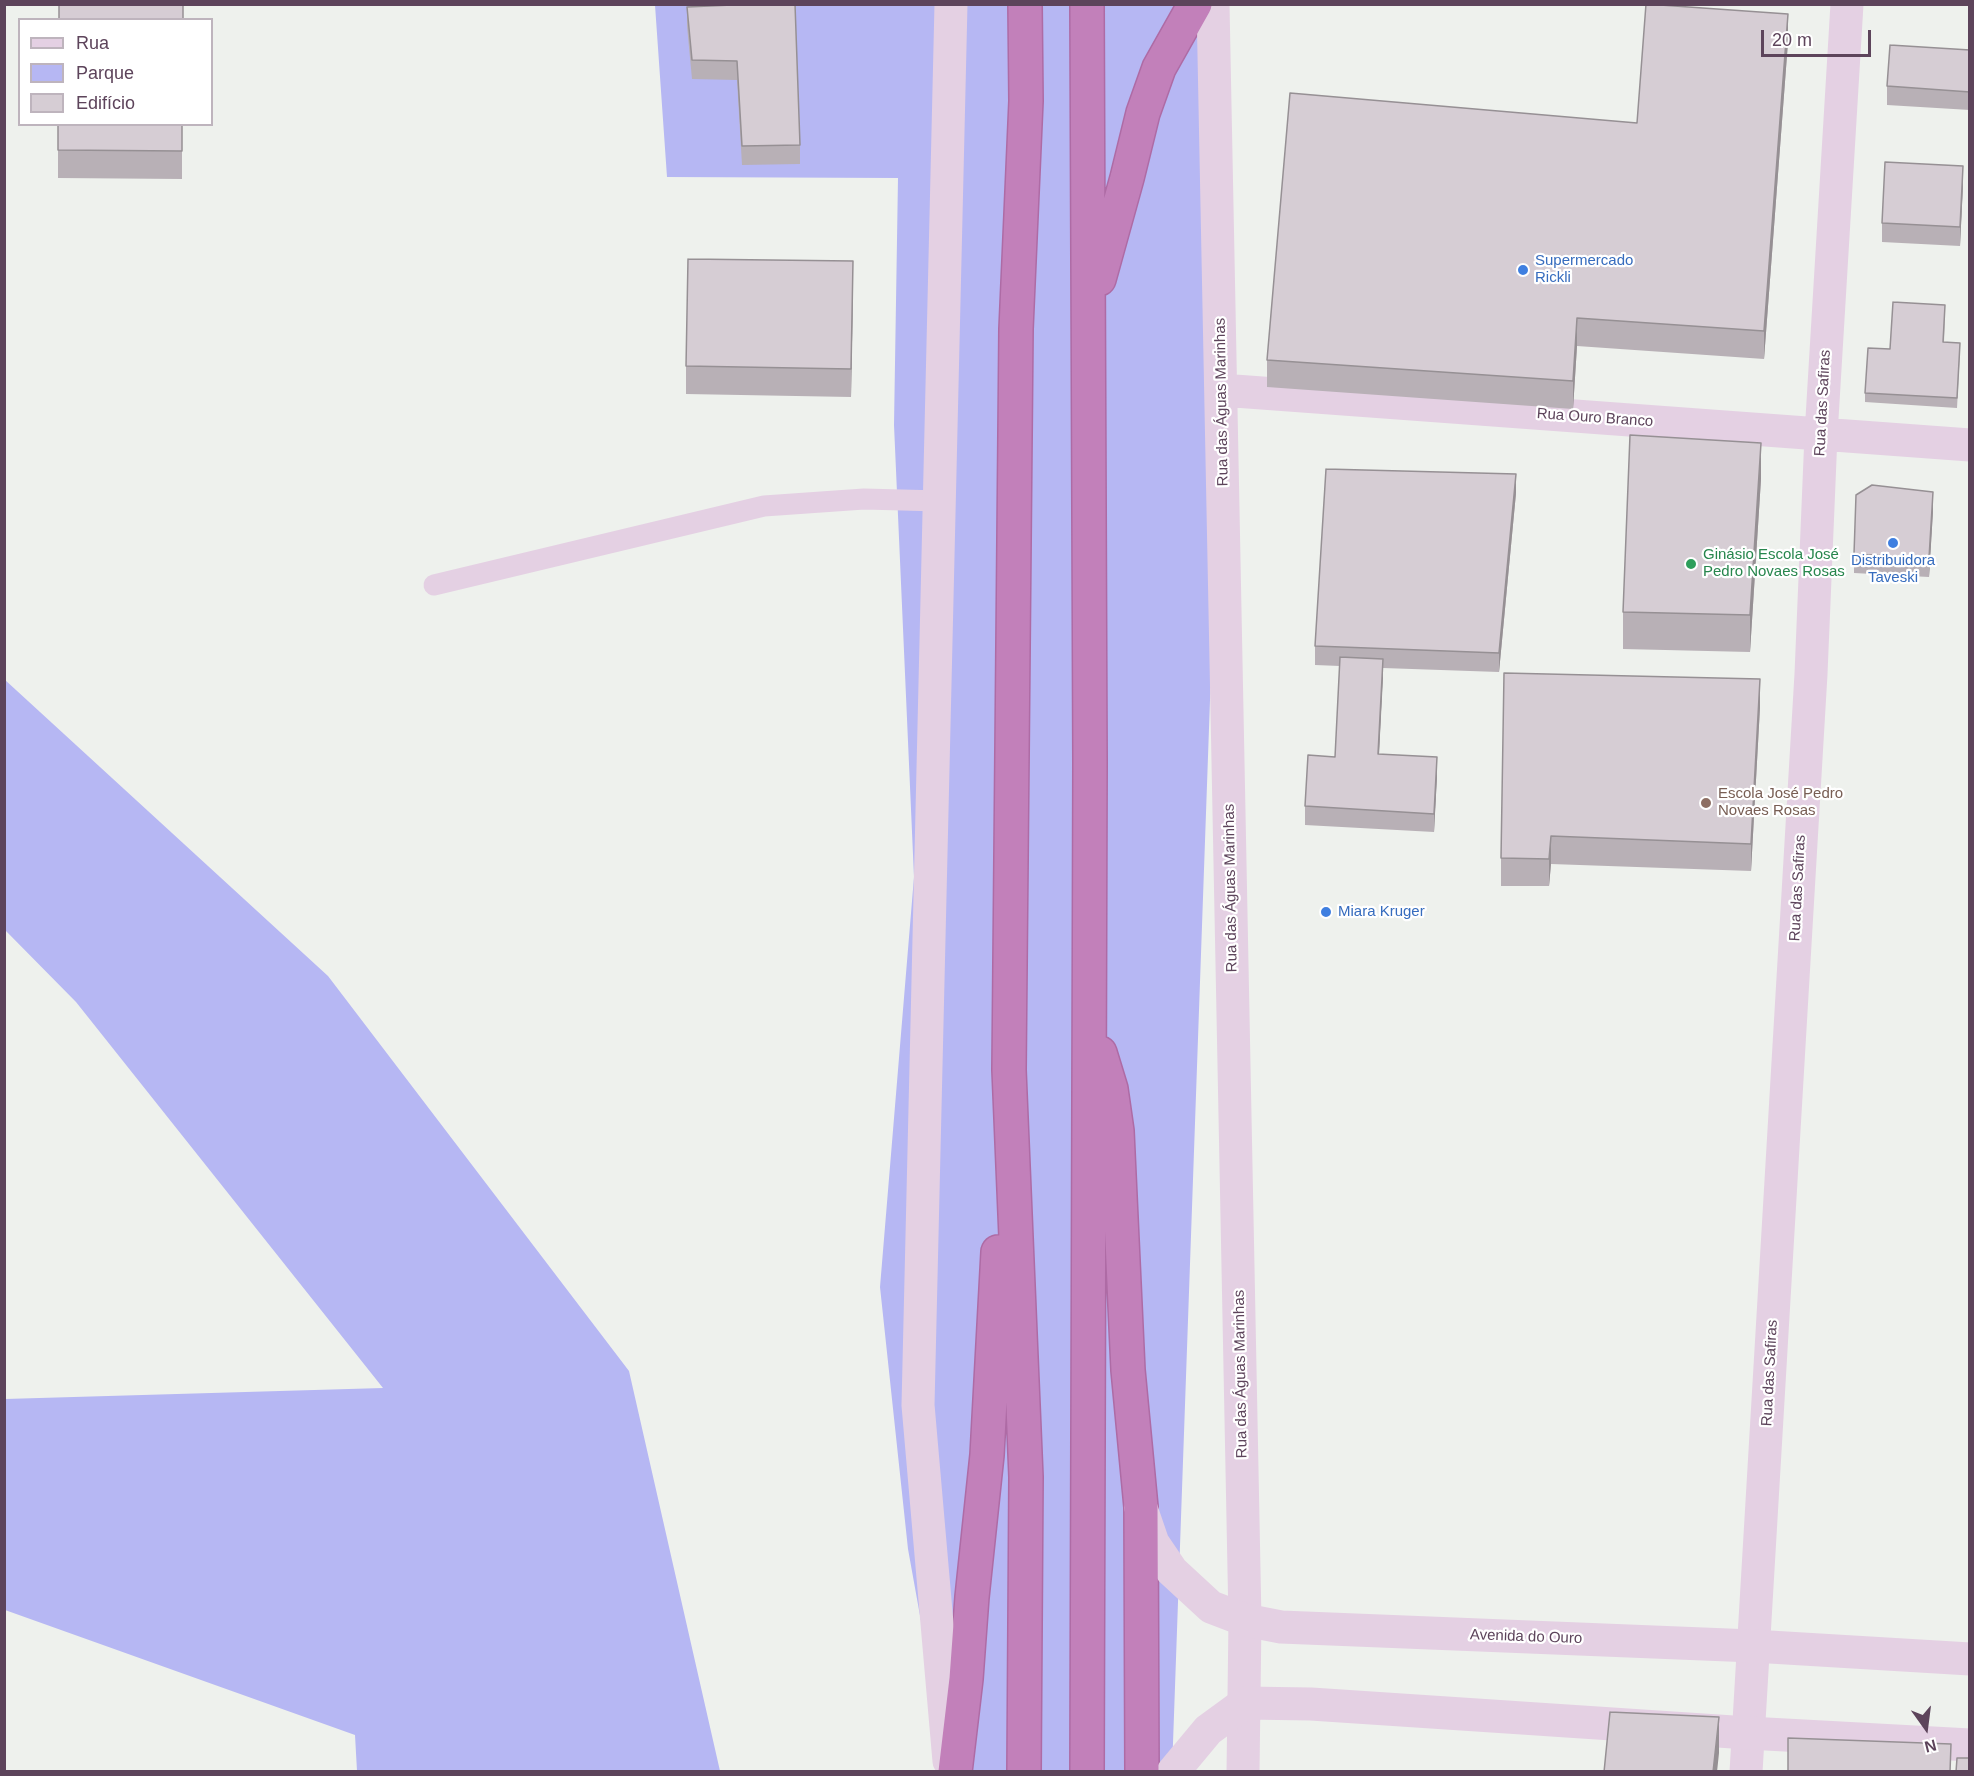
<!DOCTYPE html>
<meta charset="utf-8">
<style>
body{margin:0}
#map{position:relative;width:1974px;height:1776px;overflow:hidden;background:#eef1ed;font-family:Helvetica,sans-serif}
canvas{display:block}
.frame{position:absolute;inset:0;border:6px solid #5d445b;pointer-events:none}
.legend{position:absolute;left:18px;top:18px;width:195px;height:108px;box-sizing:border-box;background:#fff;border:2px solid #beb4bd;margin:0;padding:8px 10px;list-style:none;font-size:18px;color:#5d445b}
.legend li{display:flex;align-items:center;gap:12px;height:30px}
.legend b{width:30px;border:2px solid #beb4bd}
.north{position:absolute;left:1896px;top:1698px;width:60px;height:60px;-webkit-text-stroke:4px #fff;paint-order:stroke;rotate:166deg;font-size:16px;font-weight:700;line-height:24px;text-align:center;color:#5d445b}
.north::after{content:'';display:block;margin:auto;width:21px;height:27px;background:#5d445b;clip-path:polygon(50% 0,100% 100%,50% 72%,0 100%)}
.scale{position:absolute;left:1761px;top:30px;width:110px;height:27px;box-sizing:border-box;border:3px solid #5d445b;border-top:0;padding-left:8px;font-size:18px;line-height:21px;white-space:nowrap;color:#5d445b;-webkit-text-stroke:4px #fff;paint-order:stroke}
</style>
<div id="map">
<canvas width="1974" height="1776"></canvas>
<div class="frame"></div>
<ul class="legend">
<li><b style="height:8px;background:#e4d0e3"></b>Rua</li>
<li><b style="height:16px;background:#b6b7f3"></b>Parque</li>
<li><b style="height:16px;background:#d6cdd4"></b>Edifício</li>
</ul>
<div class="north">N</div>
<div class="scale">20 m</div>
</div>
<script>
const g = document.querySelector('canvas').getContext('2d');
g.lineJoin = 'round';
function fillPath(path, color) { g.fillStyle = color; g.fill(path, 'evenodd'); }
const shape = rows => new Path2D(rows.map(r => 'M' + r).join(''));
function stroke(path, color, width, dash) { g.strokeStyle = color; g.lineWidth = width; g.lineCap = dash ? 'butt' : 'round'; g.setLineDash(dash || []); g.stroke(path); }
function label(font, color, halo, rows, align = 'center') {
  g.font = font + ' Helvetica,sans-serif'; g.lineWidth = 4.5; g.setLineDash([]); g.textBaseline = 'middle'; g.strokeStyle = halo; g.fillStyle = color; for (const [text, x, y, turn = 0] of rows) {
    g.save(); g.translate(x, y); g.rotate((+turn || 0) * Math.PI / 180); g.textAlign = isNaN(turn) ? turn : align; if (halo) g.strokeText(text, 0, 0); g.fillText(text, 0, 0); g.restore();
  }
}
const green = shape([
 [655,5,1213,5,1221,390,1172,1771,948,1771,908,1549,880,1287,914,877,894,425,898,178,667,177],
 [4,679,328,976,629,1371,720,1771,357,1771,355,1735,5,1610,5,1399,383,1388,76,1002,5,930]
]);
const service = shape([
 [434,585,764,506,864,499,940,501]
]);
const minor = shape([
 [1213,4,1245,1620,1243,1772],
 [1221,390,1970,445],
 [949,1761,918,1405,951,4],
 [1746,1772,1811,674,1821,435,1847,4]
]);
const tertiary = shape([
 [1141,1508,1153,1543,1172,1571,1211,1607,1245,1620,1281,1627,1753,1646,1970,1659],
 [1173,1772,1208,1730,1245,1703,1311,1704,1748,1733,1970,1745]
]);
const motorway = shape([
 [1087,4,1090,763,1087,1772],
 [1099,279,1127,178,1143,113,1159,68,1195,4],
 [1100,1053,1111,1089,1117,1131,1128,1370,1141,1507,1142,1772],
 [955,1772,966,1679,972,1597,987,1455,998,1252],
 [1024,1772,1026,1477,1009,1070,1016,329,1026,101,1025,4]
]);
const wall = shape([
 [755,4,800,145,800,164,742,165,737,80,692,79,687,26,687,7],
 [1788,42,1764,359,1577,346,1573,409,1267,387,1267,360],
 [1970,50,1970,110,1887,105,1887,86],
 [58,124,182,124,182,179,58,178],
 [1963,185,1960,246,1882,242,1882,223],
 [853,289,851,397,686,394,686,366],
 [1945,314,1944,342,1960,352,1957,408,1865,402,1865,393,1890,349],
 [1761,479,1750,652,1623,649,1623,612],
 [1516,493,1499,672,1383,668,1379,755,1437,776,1434,832,1305,825,1305,806,1335,757,1340,666,1315,665,1315,646],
 [1933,511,1929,577,1854,573,1854,554],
 [1760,707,1751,871,1551,864,1549,886,1501,886,1501,858]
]);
const shadedWall = shape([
 [1788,14,1788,42,1764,359,1764,331],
 [1963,166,1963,185,1960,246,1960,227],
 [853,261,853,289,851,397,851,369],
 [1577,318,1577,346,1573,409,1573,381],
 [1761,443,1761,479,1750,652,1750,615],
 [1516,474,1516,493,1499,672,1499,653],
 [1933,492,1933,511,1929,577,1929,558],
 [1383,659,1383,678,1378,773,1378,754],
 [1760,679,1760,707,1751,871,1751,844],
 [1437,757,1437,776,1434,832,1434,814],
 [1551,836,1551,864,1549,886,1549,859],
 [1719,1717,1719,1753,1717,1772,1713,1772]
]);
const building = shape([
 [59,4,183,4,183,20,59,20,59,4],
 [755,4,795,4,800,145,742,146,737,61,692,60,687,7,755,4],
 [1646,4,1788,14,1764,331,1577,318,1573,381,1267,360,1290,93,1637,123,1646,4],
 [1890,45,1970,50,1970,92,1887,86,1890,45],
 [58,124,182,124,182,151,58,150,58,124],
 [1885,162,1963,166,1960,227,1882,223,1885,162],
 [688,259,853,261,851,369,686,366,688,259],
 [1893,302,1945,305,1943,342,1960,343,1957,398,1865,393,1868,348,1890,349,1893,302],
 [1630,435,1761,443,1750,615,1623,612,1630,435],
 [1326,469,1516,474,1499,653,1315,646,1326,469],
 [1872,485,1933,492,1929,558,1854,554,1856,495,1872,485],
 [1340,657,1383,659,1378,754,1437,757,1434,814,1305,806,1308,755,1335,757,1340,657],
 [1504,673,1760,679,1751,844,1551,836,1549,859,1501,858,1504,673],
 [1610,1712,1719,1717,1713,1772,1604,1772,1610,1712],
 [1788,1738,1951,1744,1950,1772,1788,1772,1788,1738],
 [1957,1758,1970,1758,1970,1772,1956,1772,1957,1758]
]);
const markers = [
 [1523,270,6,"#3f7fe0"],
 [1893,543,6,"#3f7fe0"],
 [1691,564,6,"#2e9e5b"],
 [1706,803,6,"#8d6e63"],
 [1326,912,6,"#3f7fe0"]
];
const shopNames = [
 ["Supermercado",1535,261],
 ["Rickli",1535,278],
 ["Distribuidora",1893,561,"center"],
 ["Taveski",1893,578,"center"],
 ["Miara Kruger",1338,912]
];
const streetNames = [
 ["Rua das Águas Marinhas",1222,402,-91],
 ["Rua das Safiras",1823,403,-87],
 ["Rua Ouro Branco",1595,418,4],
 ["Rua das Águas Marinhas",1231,888,-91],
 ["Rua das Safiras",1798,888,-87],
 ["Rua das Safiras",1770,1373,-87],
 ["Rua das Águas Marinhas",1241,1374,-91],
 ["Avenida do Ouro",1526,1637,2]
];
const leisureNames = [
 ["Ginásio Escola José",1703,555],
 ["Pedro Novaes Rosas",1703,572]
];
const educationNames = [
 ["Escola José Pedro",1718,794],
 ["Novaes Rosas",1718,811]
];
fillPath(green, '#b6b7f3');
stroke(motorway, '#ae6ba5', 36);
stroke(service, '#e4d0e3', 21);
stroke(minor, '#e4d0e3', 33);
stroke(tertiary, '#e4d0e3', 33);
stroke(motorway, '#c280ba', 33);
fillPath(wall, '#b8b0b6');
fillPath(shadedWall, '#969094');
fillPath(building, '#d6cdd4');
stroke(building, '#969094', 1.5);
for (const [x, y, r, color] of markers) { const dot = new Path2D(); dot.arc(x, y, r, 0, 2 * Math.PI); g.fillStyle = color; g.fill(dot); stroke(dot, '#fff', 2); }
label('15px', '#366cbe', '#fff', shopNames, 'left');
label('15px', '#5d445b', '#fff', streetNames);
label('15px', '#27864d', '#fff', leisureNames, 'left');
label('15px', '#785e54', '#fff', educationNames, 'left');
</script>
